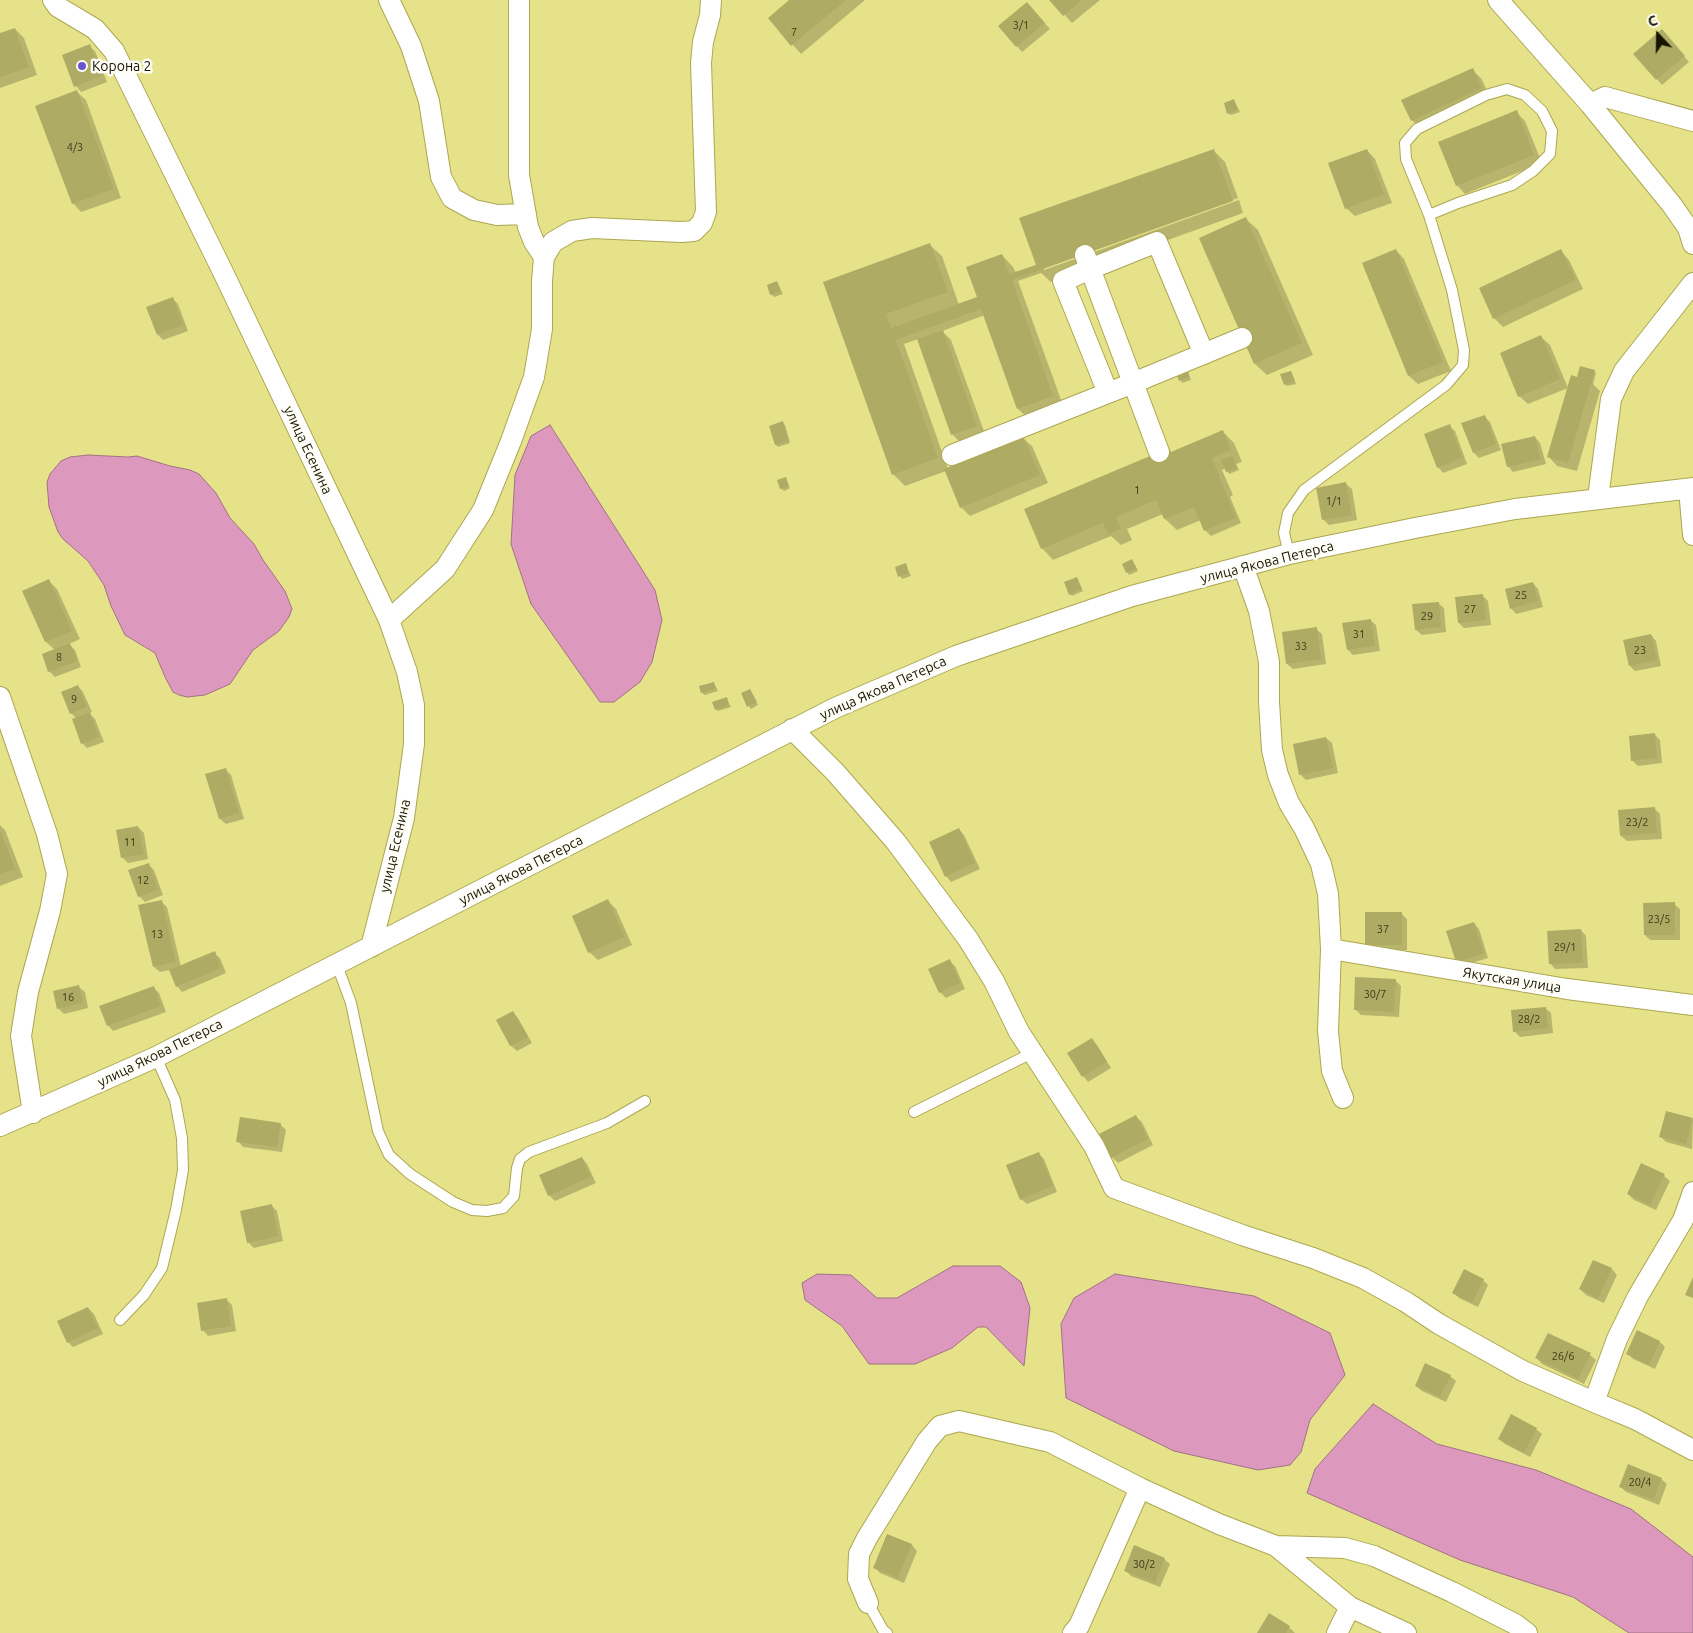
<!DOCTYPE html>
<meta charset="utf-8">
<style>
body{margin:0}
#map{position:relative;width:1693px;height:1633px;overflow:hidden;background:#e6e28a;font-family:Ubuntu,sans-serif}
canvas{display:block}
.north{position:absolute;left:1633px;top:10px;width:50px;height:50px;-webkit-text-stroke:4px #fefef6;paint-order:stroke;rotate:339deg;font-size:14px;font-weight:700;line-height:20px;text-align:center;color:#161400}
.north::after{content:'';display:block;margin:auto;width:18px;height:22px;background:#161400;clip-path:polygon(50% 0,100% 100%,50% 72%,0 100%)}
</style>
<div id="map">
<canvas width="1693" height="1633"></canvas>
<div class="north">С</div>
</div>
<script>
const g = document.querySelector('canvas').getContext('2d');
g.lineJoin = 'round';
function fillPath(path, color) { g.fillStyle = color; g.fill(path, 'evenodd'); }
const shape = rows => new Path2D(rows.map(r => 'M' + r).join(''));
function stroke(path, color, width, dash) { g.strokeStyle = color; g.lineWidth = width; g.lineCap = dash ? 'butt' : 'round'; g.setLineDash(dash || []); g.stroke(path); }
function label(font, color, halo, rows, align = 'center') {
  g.font = font + ' Ubuntu,sans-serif'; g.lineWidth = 5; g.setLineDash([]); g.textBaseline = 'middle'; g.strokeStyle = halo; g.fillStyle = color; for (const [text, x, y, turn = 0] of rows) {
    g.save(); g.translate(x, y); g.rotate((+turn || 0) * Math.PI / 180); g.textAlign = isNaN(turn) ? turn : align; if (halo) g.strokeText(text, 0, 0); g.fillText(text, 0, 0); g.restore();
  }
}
const water = shape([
 [550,425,655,590,662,620,652,662,640,682,614,702,600,702,531,604,511,544,515,475,531,436,550,425],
 [88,455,128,457,137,456,170,466,190,470,199,474,216,493,230,518,254,544,263,560,285,591,292,609,289,617,279,631,253,650,230,684,205,695,187,697,179,695,173,692,165,677,155,653,125,635,111,606,104,585,88,561,63,539,58,532,49,507,47,482,50,474,61,461,70,457,88,455],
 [953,1266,1000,1266,1021,1282,1030,1308,1024,1366,986,1327,978,1327,952,1348,915,1364,869,1364,842,1326,805,1300,802,1283,817,1274,851,1275,877,1298,897,1298,953,1266],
 [1115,1274,1254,1296,1330,1333,1345,1375,1310,1420,1301,1452,1290,1465,1258,1470,1174,1451,1066,1398,1061,1324,1074,1298,1115,1274],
 [1373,1404,1437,1444,1536,1470,1631,1509,1693,1557,1693,1633,1629,1633,1573,1597,1460,1560,1307,1493,1315,1469,1373,1404]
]);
const shadow = shape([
 [791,0,865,0,801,54,769,18],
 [1051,0,1100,0,1072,23],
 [1032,9,1050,29,1022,52,1000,26],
 [15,29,24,38,37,75,0,88,0,34],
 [1667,36,1689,62,1662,85,1657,79],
 [89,46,95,51,107,82,81,92,76,86],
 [1472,70,1481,78,1490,97,1420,129,1412,120],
 [77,92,86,100,121,198,81,212,73,203],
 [1234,101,1240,112,1231,115,1228,113],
 [1516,112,1525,121,1542,163,1465,194,1457,185],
 [1213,150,1225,162,1238,198,1044,268,1044,270,1239,200,1243,213,1051,282,1041,273,1018,281,1064,408,1030,420,1018,409,985,315,942,331,951,340,985,434,961,443,952,434,918,339,904,344,948,469,1023,438,1032,446,1048,483,970,516,961,507,946,471,905,486,893,474,825,283,930,245,942,256,959,305,979,298,1002,255,1013,267,1016,273,1035,266],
 [1367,150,1375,159,1392,203,1355,216,1346,208],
 [1246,219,1258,230,1313,355,1267,375,1255,364],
 [1396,250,1404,259,1451,371,1418,384,1409,376,1363,264],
 [1561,251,1569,260,1583,289,1503,327,1494,318],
 [777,282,783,294,774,297,771,294],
 [173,299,178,304,188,331,163,340,158,335],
 [1541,337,1550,345,1568,388,1528,404,1519,396],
 [1177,371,1188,371,1191,380,1182,383],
 [1594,371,1596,373,1593,384,1600,391,1577,471,1557,466,1549,457,1578,378],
 [1291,372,1296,384,1287,386,1285,384],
 [1484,416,1490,422,1501,450,1479,458,1474,453],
 [782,423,785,425,790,443,778,447,776,445],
 [1449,426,1455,431,1467,464,1443,473,1438,467],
 [1222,431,1234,443,1242,462,1236,464,1239,470,1229,474,1226,468,1222,470,1233,495,1230,497,1241,523,1211,536,1205,530,1201,520,1177,530,1165,519,1163,514,1127,529,1132,540,1121,545,1111,536,1053,560,1042,548,1169,450,1172,453],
 [1535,437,1540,443,1546,464,1513,472,1508,466],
 [785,478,790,488,784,491,781,488],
 [1346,484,1352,489,1357,520,1329,525,1323,519],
 [1132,561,1138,571,1129,575,1123,564],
 [905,564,911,576,902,579,896,568],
 [1076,578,1083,591,1072,596,1070,594],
 [48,580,57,589,80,639,69,644,75,650,81,667,55,677,49,671,55,650,46,642,24,591],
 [1533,583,1538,589,1543,607,1516,614,1511,608],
 [1482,595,1488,601,1491,625,1464,628,1459,623],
 [1438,603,1444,608,1446,632,1422,635,1416,630],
 [1370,620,1376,625,1380,651,1353,655,1348,650],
 [1316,629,1322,634,1326,664,1293,669,1287,664],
 [1651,635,1656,641,1661,666,1635,671,1630,666],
 [714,683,718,691,705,695,702,693],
 [78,686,83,692,92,712,89,713,95,719,104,742,87,748,82,743,76,718,71,713],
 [750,690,758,705,751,709,749,706],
 [726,698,731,707,718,711,716,709],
 [1654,734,1660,740,1662,763,1638,766,1632,760],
 [1326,738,1332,743,1338,773,1306,780,1301,775,1294,745],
 [225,769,231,775,244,819,226,824,220,819],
 [1654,808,1660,814,1662,839,1627,841,1621,836],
 [0,825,5,830,23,877,0,886],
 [138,827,144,833,148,859,128,863,122,857],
 [959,829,964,835,980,869,951,882,946,876],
 [148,864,154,870,163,895,145,902,139,896],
 [161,901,167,907,181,967,214,953,220,958,226,973,182,992,177,986,170,970,160,972,154,967],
 [608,901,616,909,632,945,598,960,589,952],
 [1674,904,1680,909,1680,940,1650,940,1645,935],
 [1401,913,1407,919,1407,950,1371,950,1366,945],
 [1474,923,1479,929,1488,958,1462,966,1457,961],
 [1581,930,1586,936,1588,968,1555,969,1550,963],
 [949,961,955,966,965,989,946,998,940,992],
 [1395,980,1401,986,1399,1017,1361,1015,1355,1009],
 [79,987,85,992,88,1008,64,1014,58,1008],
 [154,988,159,993,166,1012,113,1031,108,1025],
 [1545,1008,1551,1013,1553,1033,1520,1037,1514,1031],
 [513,1012,518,1018,532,1043,517,1051,511,1046,498,1021],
 [1092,1039,1097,1045,1111,1068,1088,1082,1083,1076],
 [1667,1112,1693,1120,1692,1149,1666,1142,1661,1137],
 [1136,1117,1142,1122,1153,1145,1118,1163,1112,1157],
 [280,1124,286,1130,282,1152,243,1147,238,1141],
 [1038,1153,1044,1159,1057,1192,1027,1204,1021,1199],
 [582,1158,587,1164,596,1183,555,1201,549,1195],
 [1664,1176,1670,1181,1656,1210,1634,1200,1628,1194],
 [271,1205,277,1211,283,1241,254,1248,248,1242],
 [1593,1261,1612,1269,1617,1275,1604,1303,1586,1295,1580,1289],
 [1483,1280,1488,1285,1478,1307,1459,1298,1454,1293],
 [226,1299,232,1305,236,1331,208,1336,203,1330],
 [88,1308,94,1314,103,1334,73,1347,68,1342],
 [1638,1332,1660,1342,1665,1347,1655,1369,1633,1359,1628,1354],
 [1590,1355,1596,1360,1584,1384,1542,1364,1537,1358],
 [1450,1376,1456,1381,1446,1402,1422,1391,1416,1386],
 [1536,1429,1542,1434,1530,1457,1505,1444,1499,1439],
 [1661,1479,1667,1484,1659,1505,1626,1492,1620,1486],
 [888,1536,912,1545,917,1551,904,1583,880,1573,875,1568],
 [1164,1559,1170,1564,1160,1587,1131,1576,1125,1570],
 [1269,1615,1289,1627,1295,1633,1258,1633]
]);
const building = shape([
 [789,0,846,0,791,46,768,18],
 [1049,0,1082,0,1063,16],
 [1027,2,1045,23,1016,47,998,26],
 [15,28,29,67,0,77,0,33],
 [1662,29,1685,56,1656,80,1633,54],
 [90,44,102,76,74,87,62,55],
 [1473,68,1482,88,1411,121,1401,100],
 [77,90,114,189,72,204,35,106],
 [1234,99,1238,110,1227,114,1224,103],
 [1517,110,1534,155,1456,186,1438,142],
 [1214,149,1233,201,1012,280,1053,396,1017,409,981,309,896,340,938,458,892,475,823,282,930,243,948,292,886,314,891,328,977,297,966,267,1002,254,1009,274,1036,265,1019,218],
 [1367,149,1384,194,1345,209,1328,163],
 [1246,217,1302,343,1254,364,1199,238],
 [1396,249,1443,362,1408,376,1362,263],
 [1561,249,1576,280,1493,319,1479,288],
 [777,281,781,291,770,295,767,285],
 [173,297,183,325,157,335,146,307],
 [943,330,977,426,951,435,917,339],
 [1541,335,1560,379,1518,397,1500,353],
 [1580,366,1595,370,1568,463,1547,457,1571,375,1577,377],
 [1186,367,1189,377,1179,381,1175,370],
 [1291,371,1295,381,1284,385,1280,374],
 [1485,415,1496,444,1473,453,1461,423],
 [783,421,789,441,775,445,769,426],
 [1450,424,1462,458,1437,468,1424,434],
 [1223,430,1231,450,1212,458,1236,518,1204,531,1194,507,1164,519,1156,500,1116,517,1121,529,1108,534,1103,523,1041,549,1024,509,1169,448,1171,452],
 [1023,436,1040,475,960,508,944,469],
 [1535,436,1541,459,1507,467,1501,444],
 [1233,456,1237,468,1226,472,1221,460],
 [786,477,789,486,780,489,777,480],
 [1346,482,1352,515,1322,520,1316,488],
 [1132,559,1137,569,1126,573,1122,564],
 [906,563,909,573,898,577,895,567],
 [1077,577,1082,589,1069,595,1064,582],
 [49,579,72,631,45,642,22,591],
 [1533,582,1538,601,1510,609,1505,589],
 [1483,594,1486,620,1458,623,1455,597],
 [1439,602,1441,627,1415,630,1412,604],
 [1371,619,1375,646,1347,650,1342,623],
 [1317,627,1321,659,1286,664,1282,632],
 [1651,634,1657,660,1629,666,1623,640],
 [70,643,77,661,48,672,42,654],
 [714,682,716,689,701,693,699,686],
 [78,685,87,707,70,714,61,692],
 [750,689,757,702,747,707,741,693],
 [727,697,729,705,715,710,712,702],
 [90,712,99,737,81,744,72,719],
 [1655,733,1657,758,1631,761,1629,736],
 [1326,737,1333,768,1299,775,1293,744],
 [226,768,239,813,219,819,205,774],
 [1655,807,1657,833,1620,836,1618,810],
 [138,826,144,854,121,858,116,830],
 [959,828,975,863,945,877,929,842],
 [0,830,15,869,0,874],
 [149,863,158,890,138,897,128,870],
 [608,899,625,937,588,953,572,916],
 [162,900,176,962,153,967,138,905],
 [1675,902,1675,935,1644,935,1643,903],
 [1365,912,1402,912,1402,945,1365,945],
 [1474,922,1484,953,1456,962,1446,931],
 [1581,929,1583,963,1549,964,1547,931],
 [215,951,221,968,176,987,169,970],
 [950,959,960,983,939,993,928,969],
 [1355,977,1396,979,1394,1012,1354,1010],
 [79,985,83,1003,57,1009,53,991],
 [154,986,161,1006,107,1026,99,1006],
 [1546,1007,1548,1028,1513,1032,1511,1010],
 [513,1011,528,1037,510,1046,496,1020],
 [1092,1038,1107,1062,1082,1077,1067,1053],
 [1666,1111,1693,1118,1686,1144,1659,1137],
 [1136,1115,1148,1139,1111,1158,1099,1134],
 [240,1117,281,1123,277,1147,236,1142],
 [1039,1152,1053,1186,1020,1200,1006,1165],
 [582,1157,591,1177,548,1196,539,1175],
 [1641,1163,1665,1174,1650,1205,1627,1194],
 [272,1204,278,1236,247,1243,240,1211],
 [1593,1260,1612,1268,1598,1299,1579,1289],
 [1464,1269,1484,1279,1472,1303,1452,1293],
 [1693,1277,1693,1298,1685,1295],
 [227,1298,231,1326,201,1331,197,1303],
 [88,1307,98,1328,67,1343,57,1321],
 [1637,1330,1660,1341,1649,1365,1626,1354],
 [1548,1333,1591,1353,1578,1379,1535,1358],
 [1425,1363,1451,1375,1440,1397,1415,1386],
 [1511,1414,1537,1428,1524,1453,1498,1439],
 [1628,1464,1662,1478,1653,1500,1619,1487],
 [887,1534,912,1544,898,1578,873,1568],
 [1134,1545,1165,1558,1155,1583,1124,1571],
 [1269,1613,1290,1626,1286,1633,1257,1633]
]);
const lane = shape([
 [1289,554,1284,533,1288,513,1304,490,1446,385,1463,365,1464,350,1452,290,1429,215,1406,159,1405,143,1417,129,1486,95,1507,89,1525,95,1542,111,1552,131,1550,154,1533,171,1512,185,1458,203,1429,215],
 [337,965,351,1003,378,1131,389,1155,410,1174,453,1202,472,1210,487,1211,503,1208,514,1196,517,1168,520,1159,529,1152,607,1123,645,1101],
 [914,1112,1032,1053],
 [120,1320,144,1295,162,1268,176,1210,183,1170,182,1138,175,1100,156,1057],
 [868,1603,883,1630,887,1633]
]);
const street = shape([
 [53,0,58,7,95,29,114,51,223,272,389,620,407,672,414,705,414,744,404,818,371,947],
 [389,0,411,46,429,101,441,177,452,198,474,210,497,215,526,214],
 [519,0,519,175,528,227,534,242,544,257],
 [1498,0,1590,104,1605,97,1693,121],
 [1590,104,1672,205,1688,228,1693,244],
 [1085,255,1159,452],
 [1108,393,1063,281,1090,269,1157,242,1204,354],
 [952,455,1133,383,1242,338],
 [1689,489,1693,535],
 [1598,498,1611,399,1624,371,1693,283],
 [1243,566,1259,611,1269,662,1269,702,1272,750,1278,775,1289,803,1304,828,1321,864,1328,894,1331,949,1328,1031,1332,1071,1343,1098],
 [389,620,445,569,483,510,511,441,534,377,542,329,542,281,544,257,553,242,572,231,592,228,681,232,694,231,702,223,706,212,701,63,703,42,710,15,711,0],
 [0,697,47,834,57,874,50,911,28,992,21,1036,33,1113],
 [792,729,836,773,896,842,968,939,994,981,1019,1032,1094,1146,1114,1188,1242,1235,1313,1258,1363,1278,1406,1302,1439,1324,1523,1371,1594,1402,1635,1419,1693,1450],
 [1331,949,1567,989,1693,1005],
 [0,1126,156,1057,835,708,956,656,1132,596,1289,554,1415,528,1515,509,1693,488],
 [1594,1402,1617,1339,1638,1296,1683,1220,1693,1192],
 [1276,1546,1345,1548,1374,1556,1452,1592,1515,1624,1527,1633],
 [868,1603,858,1579,859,1554,867,1538,927,1441,940,1426,959,1421,1050,1442,1140,1488,1219,1524,1276,1546,1350,1607,1406,1633],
 [1073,1633,1079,1626,1140,1488],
 [1337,1633,1350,1607]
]);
const markers = [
 [82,66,5,"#6955ce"]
];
const numberNames = [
 ["3/1",1021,25],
 ["7",794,32],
 ["4/3",75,147],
 ["1",1137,490],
 ["1/1",1334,501],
 ["25",1521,595],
 ["27",1470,609],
 ["29",1427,616],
 ["31",1359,634],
 ["33",1301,646],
 ["23",1640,650],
 ["8",59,657],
 ["9",74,699],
 ["23/2",1637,822],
 ["11",130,842],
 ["12",143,880],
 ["23/5",1659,919],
 ["37",1383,929],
 ["13",157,934],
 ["29/1",1565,947],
 ["30/7",1375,994],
 ["16",68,997],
 ["28/2",1529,1019],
 ["26/6",1563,1356],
 ["20/4",1640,1482],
 ["30/2",1144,1564]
];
const poiNames = [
 ["Корона 2",92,66]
];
const streetNames = [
 ["улица Есенина",308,450,65],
 ["улица Якова Петерса",1267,562,-14],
 ["улица Якова Петерса",883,688,-24],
 ["улица Есенина",395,846,-77],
 ["улица Якова Петерса",521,870,-27],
 ["Якутская улица",1512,980,9],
 ["улица Якова Петерса",160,1053,-26]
];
fillPath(water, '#dd99bd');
stroke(water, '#a17184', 1);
fillPath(shadow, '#0003');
fillPath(building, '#aeab64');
stroke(lane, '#aca751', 12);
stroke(street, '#aca751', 22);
stroke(lane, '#fff', 10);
stroke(street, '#fff', 20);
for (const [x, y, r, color] of markers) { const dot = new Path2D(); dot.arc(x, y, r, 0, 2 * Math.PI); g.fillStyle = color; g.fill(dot); stroke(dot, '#fefef6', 2); }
label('11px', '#3c3a19', null, numberNames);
label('14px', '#161400', '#fefef6', poiNames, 'left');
label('14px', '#161400', '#fefef6', streetNames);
</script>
